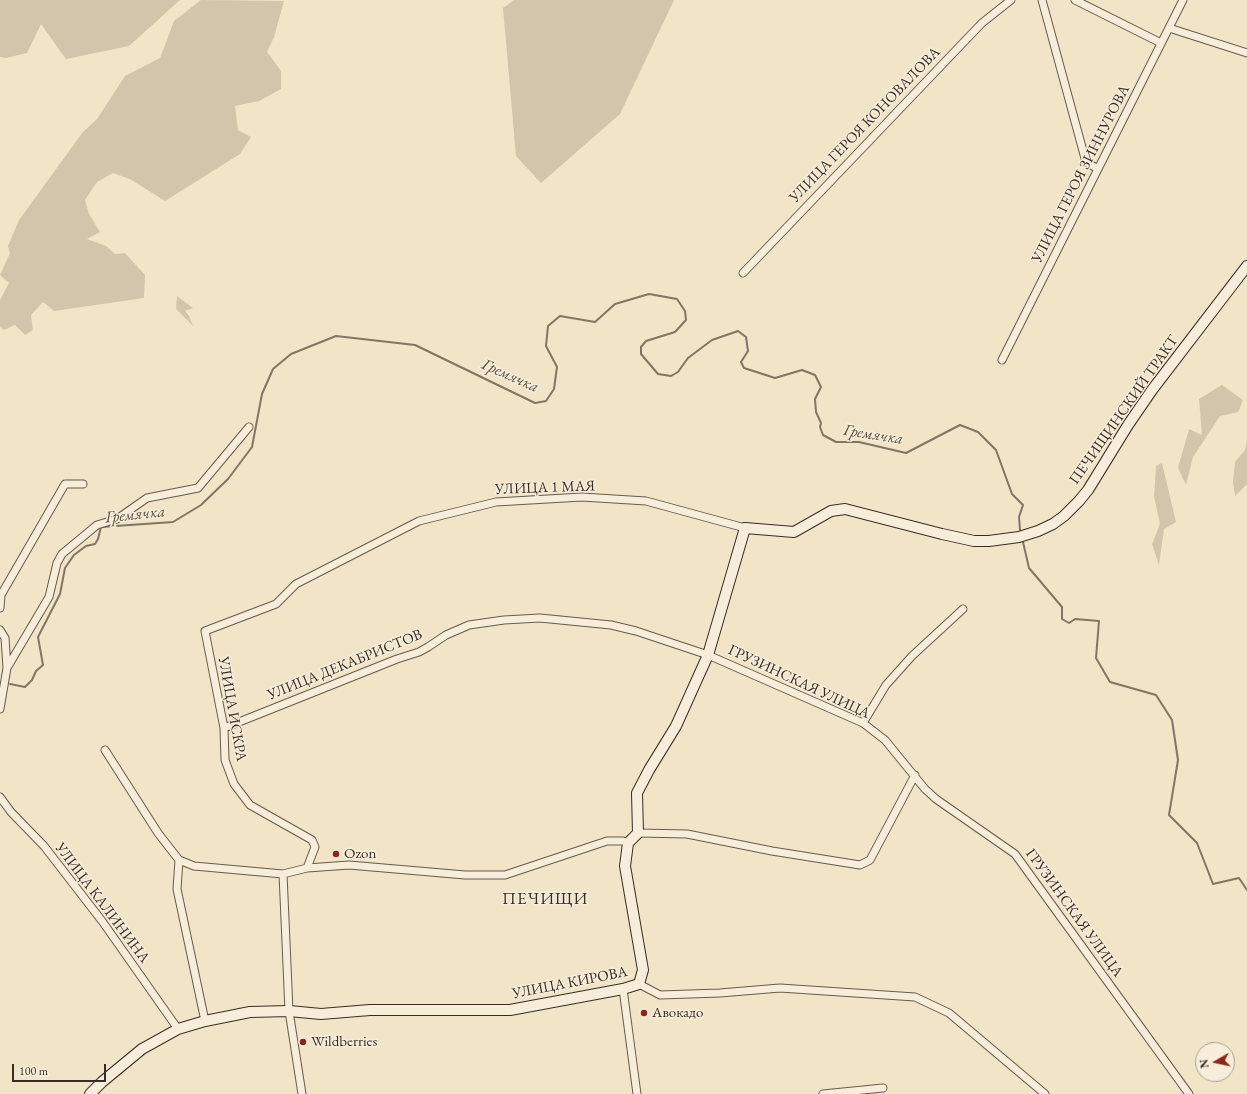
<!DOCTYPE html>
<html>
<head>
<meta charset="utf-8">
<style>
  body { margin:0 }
  #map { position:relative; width:1247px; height:1094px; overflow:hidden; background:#f2e4c6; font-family:"EB Garamond",serif }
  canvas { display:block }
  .north { position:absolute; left:1195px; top:1042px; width:40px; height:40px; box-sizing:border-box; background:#f7edda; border:1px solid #aaa092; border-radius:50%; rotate:261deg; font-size:11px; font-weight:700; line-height:16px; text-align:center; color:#372d25 }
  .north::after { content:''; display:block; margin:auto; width:14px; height:18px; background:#8f2418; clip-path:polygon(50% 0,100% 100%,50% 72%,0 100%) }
  .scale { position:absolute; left:12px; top:1064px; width:94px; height:18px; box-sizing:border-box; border:2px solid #372d25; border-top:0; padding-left:5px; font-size:12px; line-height:14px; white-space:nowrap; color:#372d25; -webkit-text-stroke:3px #f7edda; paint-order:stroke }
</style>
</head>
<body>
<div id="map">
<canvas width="1247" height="1094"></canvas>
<div class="north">N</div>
<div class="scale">100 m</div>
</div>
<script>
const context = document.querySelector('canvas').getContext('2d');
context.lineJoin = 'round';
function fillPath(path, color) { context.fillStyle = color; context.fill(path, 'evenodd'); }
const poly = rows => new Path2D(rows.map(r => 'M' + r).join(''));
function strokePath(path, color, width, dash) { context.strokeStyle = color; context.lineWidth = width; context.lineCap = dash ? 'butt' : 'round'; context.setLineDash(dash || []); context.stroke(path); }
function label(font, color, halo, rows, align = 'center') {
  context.font = font + ' "EB Garamond",serif'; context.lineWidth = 3; context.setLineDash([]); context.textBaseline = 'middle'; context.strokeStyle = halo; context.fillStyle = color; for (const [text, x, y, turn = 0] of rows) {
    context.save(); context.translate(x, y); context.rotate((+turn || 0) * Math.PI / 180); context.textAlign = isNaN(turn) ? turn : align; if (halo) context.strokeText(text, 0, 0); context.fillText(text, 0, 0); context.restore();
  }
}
const green = poly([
  [0,0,180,0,129,46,66,59,41,24,27,53,6,58,0,57],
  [201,0,284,1,274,37,267,52,281,71,281,89,259,101,235,106,238,130,251,137,240,154,165,201,130,179,113,173,97,182,85,200,89,214,100,232,87,239,106,246,115,254,125,253,145,275,144,298,54,311,43,302,31,315,33,330,25,335,15,325,4,330,0,327,0,300,9,283,0,275,10,253,8,246,19,220,83,132,97,119,125,76,160,58,174,21],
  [514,0,674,0,620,114,541,183,516,156,503,8],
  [177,296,193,308,185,311,189,316,193,326,176,309],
  [1222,385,1243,400,1238,412,1220,416,1193,457,1186,485,1178,468,1189,429,1202,435,1199,399],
  [1247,442,1247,484,1235,496,1233,482,1235,462,1245,450],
  [1162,463,1176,522,1164,529,1159,565,1152,544,1160,524,1154,496,1156,466]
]);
const stream = poly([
  [1023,542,1029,568,1062,607,1062,619,1069,623,1075,619,1099,621,1096,658,1110,682,1156,695,1172,720,1178,760,1169,815,1197,843,1213,884,1239,878,1247,890],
  [10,684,25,687,32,680,36,671,43,665,38,637,60,594,65,568,74,555,86,546,95,544,98,539,101,527,173,522,201,505,228,479,252,447,262,394,273,369,291,354,336,336,415,345,535,403,546,401,554,389,557,367,546,346,548,326,560,316,595,322,615,304,649,294,677,299,685,311,686,320,675,332,646,341,641,347,641,354,658,374,671,376,678,372,688,358,712,340,738,331,746,337,748,351,741,362,744,368,775,378,802,370,815,375,821,387,815,399,816,412,821,423,820,427,823,435,836,442,859,442,906,453,960,425,978,432,996,450,1012,494,1023,505,1019,517,1020,530]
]);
const street = poly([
  [1042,0,1086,162,1098,169],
  [1075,0,1161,43],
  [1169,28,1247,53],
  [743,273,982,23,1011,0],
  [1002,360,1183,0],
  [0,608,1,595,65,484,83,484],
  [0,630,5,638,7,668,0,709],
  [7,668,49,597,57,563,62,554,97,525,117,519,147,498,198,488,249,427],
  [863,723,886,685,912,656,963,609],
  [224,728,397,659,419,652,428,647,446,635,469,625,504,620,540,618,611,625,636,631,708,655,863,723,885,740,925,789,936,799,1015,854,1189,1094],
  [105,750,158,833,179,860,177,889,205,1021],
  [0,797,11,812,44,846,102,921,178,1029],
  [638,833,687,834,772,851,860,865,870,860,915,775],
  [179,860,194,866,283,874,307,868,349,865,465,875,505,875,607,841,623,841,628,843],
  [307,868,315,847,312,840,250,805,234,784,225,760,224,728,205,631,276,604,296,584,419,521,496,502,582,497,646,501,745,528],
  [283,874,289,1011,302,1094],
  [639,984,660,995,720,993,780,988,915,997,949,1013,1045,1094],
  [623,989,637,1094],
  [823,1094,883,1088]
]);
const secondary = poly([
  [90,1094,102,1082,142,1049,178,1029,205,1021,250,1012,289,1011,321,1014,370,1010,510,1010,623,989,639,984,643,970,625,866,628,843,638,833,637,793,649,770,676,726,708,655,745,528,794,532,831,511,845,509,942,534,974,541,989,541,1019,537,1038,531,1053,524,1064,516,1079,501,1088,490,1128,425,1152,390,1247,266]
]);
const markers = [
  [336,854,4,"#8f2418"],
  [644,1013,4,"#8f2418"],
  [303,1042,4,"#8f2418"]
];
const streetNames = [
  ["УЛИЦА ГЕРОЯ КОНОВАЛОВА",865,125,-46],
  ["УЛИЦА ГЕРОЯ ЗИННУРОВА",1081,174,-63],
  ["ПЕЧИЩИНСКИЙ ТРАКТ",1124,410,-55],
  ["УЛИЦА 1 МАЯ",545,488,-2],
  ["УЛИЦА ДЕКАБРИСТОВ",345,665,-22],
  ["ГРУЗИНСКАЯ УЛИЦА",799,682,25],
  ["УЛИЦА ИСКРА",232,709,80],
  ["УЛИЦА КАЛИНИНА",102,903,53],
  ["ГРУЗИНСКАЯ УЛИЦА",1074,913,54],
  ["УЛИЦА КИРОВА",570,983,-11]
];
const poiNames = [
  ["Ozon",344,854],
  ["Авокадо",652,1013],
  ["Wildberries",311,1042]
];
const waterNames = [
  ["Гремячка",510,376,24],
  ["Гремячка",873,435,9],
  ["Гремячка",135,515,-6]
];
const quarterNames = [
  ["ПЕЧИЩИ",545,899]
];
fillPath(green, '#d2c5ab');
strokePath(stream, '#817665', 2);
strokePath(street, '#665b4d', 9);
strokePath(secondary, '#372d25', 12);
strokePath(street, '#f7edda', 7);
strokePath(secondary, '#f7edda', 10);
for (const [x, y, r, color] of markers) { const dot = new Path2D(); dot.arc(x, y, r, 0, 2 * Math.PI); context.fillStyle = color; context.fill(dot); strokePath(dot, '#f7edda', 1.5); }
label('15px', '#372d25', '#f7edda', streetNames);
label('15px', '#372d25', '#f7edda', poiNames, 'left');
label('italic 16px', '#5c5145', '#f7edda', waterNames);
context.letterSpacing = '1px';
label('17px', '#372d25', '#f7edda', quarterNames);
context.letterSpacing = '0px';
</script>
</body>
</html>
